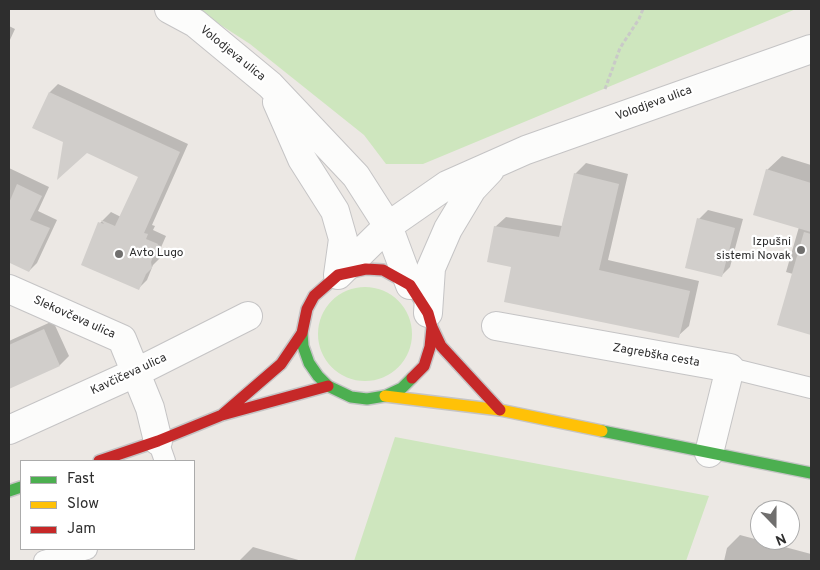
<!DOCTYPE html>
<html>
<head>
<meta charset="utf-8">
<style>
  body { margin:0 }
  #map { position:relative; width:820px; height:570px; overflow:hidden; background:#ece8e4; font-family:Overpass,sans-serif }
  canvas { display:block }
  .frame { position:absolute; inset:0; border:10px solid #2e2e2e; pointer-events:none }
  .legend { position:absolute; left:20px; top:460px; width:175px; height:90px; box-sizing:border-box; background:#fff; border:1px solid #ababab; margin:0; padding:6px 9px; list-style:none; font-size:15px; color:#2e2e2e }
  .legend li { display:flex; align-items:center; gap:10px; height:25px }
  .legend b { width:25px; border:1px solid #ababab }
  .north { position:absolute; left:750px; top:500px; width:50px; height:50px; box-sizing:border-box; background:#fff; border:1px solid #ababab; border-radius:50%; rotate:158deg; font-size:14px; font-weight:700; line-height:20px; text-align:center; color:#2e2e2e }
  .north::after { content:''; display:block; margin:auto; width:18px; height:22px; background:#706f6e; clip-path:polygon(50% 0,100% 100%,50% 72%,0 100%) }
</style>
</head>
<body>
<div id="map">
<canvas width="820" height="570"></canvas>
<div class="frame"></div>
<ul class="legend">
<li><b style="height:6px;background:#4caf50"></b>Fast</li>
<li><b style="height:6px;background:#ffc107"></b>Slow</li>
<li><b style="height:6px;background:#c62828"></b>Jam</li>
</ul>
<div class="north">N</div>
</div>
<script>
const context = document.querySelector('canvas').getContext('2d');
context.lineJoin = 'round';
function fillPath(path, color) { context.fillStyle = color; context.fill(path, 'evenodd'); }
const poly = rows => new Path2D(rows.map(r => 'M' + r).join(''));
function strokePath(path, color, width, dash) { context.strokeStyle = color; context.lineWidth = width; context.lineCap = dash ? 'butt' : 'round'; context.setLineDash(dash || []); context.stroke(path); }
function label(font, color, halo, rows, align = 'center') {
  context.font = font + ' Overpass,sans-serif'; context.lineWidth = 4.5; context.setLineDash([]); context.textBaseline = 'middle'; context.strokeStyle = halo; context.fillStyle = color; for (const [text, x, y, turn = 0] of rows) {
    context.save(); context.translate(x, y); context.rotate((+turn || 0) * Math.PI / 180); context.textAlign = isNaN(turn) ? turn : align; if (halo) context.strokeText(text, 0, 0); context.fillText(text, 0, 0); context.restore();
  }
}
const green = poly([
  [196,9,796,9,423,164,386,164,364,135,250,44],
  '318 334a47 47 0 1 1 94 0a47 47 0 1 1-94 0Z',
  [395,437,709,496,686,561,354,561]
]);
const shadow = poly([
  [9,26,15,29,9,42],
  [58,84,188,144,152,225,155,226,153,230,166,236,159,252,160,258,153,265,147,280,139,288,100,223,111,212,121,217,140,177,33,127,50,92],
  [782,156,811,165,811,334,779,324,793,274,786,272,799,227,767,170],
  [586,163,628,174,608,260,699,281,689,326,678,336,513,266,495,227,506,217,562,226,575,174],
  [9,168,49,187,38,211,57,220,37,263,29,271,9,262],
  [708,210,743,219,730,267,721,276,699,219],
  [53,321,69,356,60,365,9,388,9,341],
  [740,535,811,554,811,561,724,561,727,548],
  [253,547,302,561,239,561]
]);
const building = poly([
  [49,92,180,152,144,233,148,234,146,239,158,244,151,262,152,268,146,274,139,290,81,265,98,222,104,224,101,220,115,226,138,177,87,153,57,180,63,142,32,128],
  [766,169,811,183,811,232,753,215],
  [574,173,619,184,599,270,690,291,679,338,504,302,511,267,487,262,494,226,559,237],
  [17,184,42,196,30,220,50,228,29,272,10,263,9,265,9,203],
  [697,218,735,228,722,277,685,268],
  [804,232,811,234,811,335,777,325],
  [44,329,60,366,9,389,9,345]
]);
const path = poly([
  [605,89,620,48,639,19,643,9]
]);
const lane = poly([
  [730,368,811,388],
  [158,441,165,461],
  [44,561,87,549]
]);
const street = poly([
  [169,9,195,23,270,85,356,176,388,226,410,285],
  [277,102,302,159,335,211,343,239,338,275],
  [338,275,388,226,447,185,526,150,811,49],
  [9,289,122,339,150,408,158,441],
  [428,313,431,268,448,229,472,189,490,170],
  [496,326,730,368,709,453],
  [9,430,137,372,248,316]
]);
const fast = poly([
  [302,333,303,346,309,363,318,376,328,386,351,397,367,399,385,396,402,388,412,378],
  [602,431,811,473],
  [9,491,21,487]
]);
const slow = poly([
  [385,396,500,410,602,431]
]);
const jam = poly([
  [432,327,441,346,500,410],
  [222,415,281,364,302,333,307,309,314,296,338,275,366,269,383,270,410,285,428,313,432,327,430,347,424,366,412,378],
  [99,461,158,441,222,415,328,386]
]);
const markers = [
  [801,250,5,"#706f6e"],
  [119,254,5,"#706f6e"]
];
const streetNames = [
  ["Volodjeva ulica",232,54,39],
  ["Volodjeva ulica",654,104,-20],
  ["Slekovčeva ulica",74,318,24],
  ["Zagrebška cesta",656,356,10],
  ["Kavčičeva ulica",129,375,-25]
];
const poiNames = [
  ["Izpušni",791,243],
  ["sistemi Novak",791,257],
  ["Avto Lugo",129,254,"left"]
];
fillPath(green, '#cee6be');
fillPath(shadow, '#0003');
fillPath(building, '#d1cecb');
strokePath(lane, '#c5c4c5', 22);
strokePath(street, '#c5c4c5', 30);
strokePath(fast, '#c5c4c5', 14);
strokePath(slow, '#c5c4c5', 14);
strokePath(jam, '#c5c4c5', 14);
strokePath(path, '#c9c9c8', 3, [4, 2.5]);
strokePath(lane, '#fcfcfb', 20);
strokePath(street, '#fcfcfb', 28);
strokePath(fast, '#4caf50', 11);
strokePath(slow, '#ffc107', 11);
strokePath(jam, '#c62828', 11);
for (const [x, y, r, color] of markers) { const dot = new Path2D(); dot.arc(x, y, r, 0, 2 * Math.PI); context.fillStyle = color; context.fill(dot); strokePath(dot, '#fff', 2); }
label('12px', '#2e2e2e', '#fff', streetNames);
label('12px', '#2e2e2e', '#fff', poiNames, 'right');
</script>
</body>
</html>
